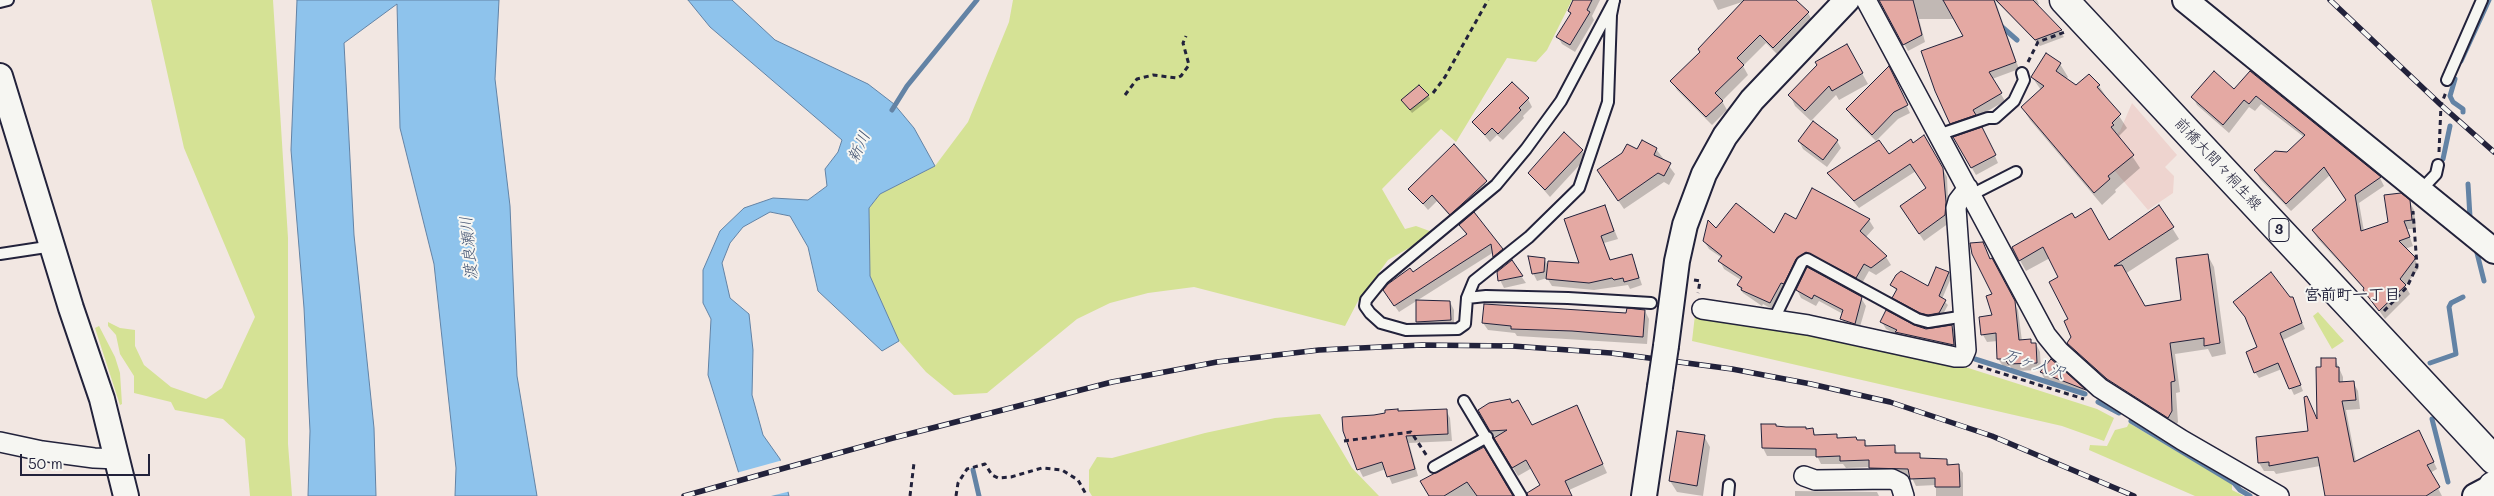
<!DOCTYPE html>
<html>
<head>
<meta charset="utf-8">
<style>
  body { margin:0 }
  #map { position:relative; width:2494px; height:496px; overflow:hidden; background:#f2e7e2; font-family:Mali,sans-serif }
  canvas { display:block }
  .scale { position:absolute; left:20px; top:454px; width:130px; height:22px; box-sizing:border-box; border:2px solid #22223b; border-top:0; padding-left:6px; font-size:15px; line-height:18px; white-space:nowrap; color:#22223b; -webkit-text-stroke:4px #f6f6f2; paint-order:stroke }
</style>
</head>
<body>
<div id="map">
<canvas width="2494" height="496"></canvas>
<div class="scale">50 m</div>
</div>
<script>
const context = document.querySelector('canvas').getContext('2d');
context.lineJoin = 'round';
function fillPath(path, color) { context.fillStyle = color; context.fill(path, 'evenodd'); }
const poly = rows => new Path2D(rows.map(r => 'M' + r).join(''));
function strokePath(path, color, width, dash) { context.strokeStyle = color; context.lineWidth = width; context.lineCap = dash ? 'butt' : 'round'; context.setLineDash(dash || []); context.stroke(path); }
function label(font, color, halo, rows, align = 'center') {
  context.font = font + ' Mali,"Klee One",sans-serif'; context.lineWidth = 4; context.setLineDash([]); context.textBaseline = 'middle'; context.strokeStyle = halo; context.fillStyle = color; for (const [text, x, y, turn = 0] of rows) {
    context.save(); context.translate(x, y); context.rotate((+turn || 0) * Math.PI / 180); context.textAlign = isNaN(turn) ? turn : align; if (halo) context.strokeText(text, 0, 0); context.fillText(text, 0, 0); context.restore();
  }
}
const built = poly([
  [2132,103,2177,155,2165,167,2174,176,2173,193,2148,210,2097,150,2120,131]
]);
const green = poly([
  [151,0,273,0,288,238,288,444,292,496,250,496,245,439,223,419,175,410,171,402,134,393,134,376,120,354,116,335,108,326,108,322,120,328,135,330,135,346,144,365,171,387,206,399,222,388,255,317,184,148],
  [1013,0,1572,0,1547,50,1536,62,1507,58,1456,142,1441,129,1382,189,1405,229,1416,226,1435,233,1388,260,1358,301,1345,326,1194,287,1148,293,1110,303,1077,319,987,393,954,395,926,372,899,341,870,276,869,208,880,194,935,166,968,122,1009,22],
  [2318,312,2344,341,2332,349,2313,316],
  [1695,315,1815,333,1962,366,2097,409,2114,418,2104,441,2062,426,1692,341],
  [99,326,115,357,120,373,122,404,120,405,95,328],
  [1320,414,1352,468,1379,496,1092,496,1089,491,1089,470,1097,457,1112,458,1205,433,1275,418],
  [2129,423,2232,484,2232,490,2244,496,2195,496,2089,450,2090,445,2107,446,2115,430,2127,427]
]);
const water = poly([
  [297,0,499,0,495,79,510,206,517,376,537,496,455,496,456,468,434,264,400,128,397,4,344,43,354,235,374,428,376,496,308,496,310,431,304,308,291,150,297,0],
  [688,0,732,0,775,40,868,84,894,104,914,128,935,166,880,194,869,208,870,276,899,341,882,351,818,291,808,247,790,216,770,212,743,227,730,243,722,263,730,298,749,314,753,350,752,395,763,435,780,459,789,496,746,496,708,375,711,319,703,303,703,270,720,231,744,208,773,198,808,200,827,186,825,169,838,152,842,140,710,27,688,0]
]);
const pier = poly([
  [783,460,791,491,771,496,743,496,736,473]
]);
const shadow = poly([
  [1574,0,1600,0,1592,16,1594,20,1575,52,1562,44,1558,37,1571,15,1569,11],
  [1713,0,1794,0,1808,13,1813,22,1779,56,1766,43,1743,66,1748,75,1722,101,1727,110,1712,125,1677,90,1672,81,1701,52,1745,1,1718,10],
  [1880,0,2037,0,2039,4,2037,6,2064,37,2040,46,1995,0,2019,69,1992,79,2005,101,1955,130,1951,123,1965,37,1955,19,1919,19,1925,42,1908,51],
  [1847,46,1868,84,1839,100,1836,95,1811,121,1795,106,1790,95],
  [2060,64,2068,77,2066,79,2077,86,2089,75,2099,86,2127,128,2119,136,2140,168,2115,190,2116,192,2102,205,2030,120,2022,107,2041,90,2032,77],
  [2250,72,2380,178,2384,186,2359,203,2364,231,2389,223,2409,201,2414,210,2416,229,2407,229,2413,246,2405,249,2414,257,2419,268,2405,286,2410,294,2385,319,2365,290,2318,239,2313,231,2347,201,2330,175,2291,211,2260,179,2256,171,2287,153,2304,137,2261,104,2255,111,2249,107,2229,133,2197,105,2193,97,2234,91],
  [1892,75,1910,113,1898,119,1876,141,1851,116,1847,109],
  [1428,95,1430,99,1412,113,1405,104],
  [1528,99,1532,107,1523,116,1524,118,1503,140,1497,135,1490,142,1473,122],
  [1564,134,1582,151,1586,158,1550,197,1529,173],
  [1986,136,1998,163,1976,175,1954,138],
  [1924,137,1947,177,1949,223,1924,241,1901,207,1928,189,1916,171,1859,208,1829,173,1888,156],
  [1799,141,1837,141,1841,148,1827,167,1803,149],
  [1454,146,1490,189,1454,221,1437,201,1428,210,1410,189],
  [1656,149,1675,174,1669,185,1664,182,1624,209,1604,180,1638,150],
  [1812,190,1869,220,1874,228,1865,238,1886,257,1891,265,1876,275,1869,271,1861,285,1811,260,1800,266,1774,310,1763,304,1762,306,1743,293,1738,285,1741,280,1724,269,1720,261,1722,258,1709,249,1704,241,1717,229,1774,235,1796,220],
  [1605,207,1618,239,1604,243,1611,261,1632,255,1642,285,1630,289,1628,285,1594,290,1552,286,1547,278,1537,281,1533,273,1544,259,1549,267,1581,265],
  [2159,207,2179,239,2125,274,2144,307,2183,301,2208,256,2214,267,2226,354,2212,357,2208,349,2175,354,2180,392,2176,393,2178,422,2175,428,2115,390,2074,353,2068,342,2072,337,2060,277,2050,258,2026,271,2013,248,2075,219,2108,241],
  [1460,225,1502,249,1507,257,1499,263,1494,252,1399,312,1389,298,1413,274,1467,236],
  [1983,244,2018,310,2022,341,2030,341,2032,345,2036,344,2040,352,2041,370,2013,371,2010,366,2003,366,1998,359,1998,341,1987,342,1983,335,1994,316,1994,295],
  [1511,262,1526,283,1504,288,1500,280],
  [1948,273,1951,278,1942,299,1948,305,1941,318,1932,319,1896,302,1894,298,1897,291,1891,285,1929,288],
  [1797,290,1861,298,1866,306,1859,330,1846,326,1842,319,1843,314,1819,301,1816,306,1801,298],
  [2292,298,2305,329,2283,340,2303,391,2294,395,2282,369,2259,378,2255,372,2258,348,2247,320,2235,303],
  [1450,302,1454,310,1454,327,1422,329,1417,322],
  [1645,311,1649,319,1647,344,1517,336,1515,333,1488,330,1483,323,1628,315],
  [1882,322,1926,330,1952,326,1956,334,1958,352,1898,335,1886,329],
  [2335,359,2343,377,2343,383,2353,382,2358,391,2360,409,2346,410,2356,462,2396,496,2327,496,2320,466,2276,474,2274,471,2264,471,2259,463,2309,432,2318,422,2323,369],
  [2051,361,2085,391,2088,396,2045,380,2041,372],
  [1577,407,1607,473,1569,490,1572,496,1528,496,1542,485,1532,468,1518,476,1479,411,1532,427],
  [1446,410,1450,418,1452,441,1409,443,1418,476,1392,484,1386,469,1363,477,1359,469,1374,417,1398,413],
  [1762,425,1813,430,1816,436,1836,435,1839,440,1864,441,1868,447,1894,446,1898,454,1919,454,1922,459,1947,460,1950,466,1958,466,1963,473,1963,496,1936,496,1936,485,1916,486,1911,476,1874,475,1870,467,1846,468,1843,464,1821,464,1817,456,1767,456,1763,448],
  [1704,436,1710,447,1703,496,1677,492,1670,481],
  [2423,439,2437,469,2430,473,2442,496,2417,496],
  [1483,449,1512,496,1430,496],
  [1795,491,1877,492,1879,496,1795,496]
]);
const stream = poly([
  [2001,26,2017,40],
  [2461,61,2489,0],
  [2455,79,2450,96,2453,102,2463,109,2463,112],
  [892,110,907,86,977,0],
  [2443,159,2450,126],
  [2468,184,2470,217],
  [2477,253,2484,281],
  [1975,359,2085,394],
  [2430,363,2456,354,2449,307,2451,303,2463,297],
  [2098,402,2119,413],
  [2432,419,2448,482],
  [2131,421,2234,483,2240,490,2250,496],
  [973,470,979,496]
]);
const building = poly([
  [1573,0,1592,0,1587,10,1590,12,1570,45,1556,37,1571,13,1568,11,1573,0],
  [1744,0,1796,0,1809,12,1773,48,1760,35,1737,58,1744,65,1715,93,1723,101,1706,117,1670,81,1700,52,1698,49,1744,0],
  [1879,0,1913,0,1922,35,1903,45,1879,0],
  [1943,0,1994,0,2016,62,1989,72,2002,93,1973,110,1976,115,1950,124,1935,91,1921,51,1963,36,1943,0],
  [1996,0,2033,0,2062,30,2035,40,1996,0],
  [1847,44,1863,73,1832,91,1829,86,1805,111,1788,95,1817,65,1815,62,1847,44],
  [2046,53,2061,63,2056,71,2076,85,2089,74,2100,85,2097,87,2121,114,2112,123,2114,125,2111,127,2134,155,2108,176,2110,179,2094,193,2021,107,2044,86,2031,77,2046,53],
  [1889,66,1908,105,1894,112,1872,135,1846,109,1889,66],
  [2214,71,2234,89,2250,71,2381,177,2355,195,2361,231,2388,222,2384,195,2401,193,2410,200,2412,220,2404,221,2410,237,2399,241,2415,257,2415,259,2400,279,2406,285,2379,311,2363,290,2364,288,2312,230,2346,200,2324,167,2286,204,2254,170,2275,151,2287,152,2305,135,2256,96,2249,104,2244,100,2223,125,2191,97,2214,71],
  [1512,82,1529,98,1519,108,1521,110,1498,134,1492,128,1485,135,1472,122,1512,82],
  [1419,85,1429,95,1410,110,1401,100,1419,85],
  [1813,121,1838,140,1823,160,1798,141,1813,121],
  [1982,127,1996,155,1971,168,1953,137,1982,127],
  [1564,132,1583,150,1545,190,1528,173,1564,132],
  [1924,135,1943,168,1946,202,1945,215,1919,234,1900,206,1926,188,1910,164,1854,201,1827,173,1879,140,1889,154,1911,139,1913,143,1924,135],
  [1642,140,1657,148,1654,155,1671,163,1664,176,1658,173,1618,201,1597,170,1622,153,1627,144,1637,149,1642,140],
  [1454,144,1487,181,1450,215,1432,195,1423,204,1408,189,1454,144],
  [1812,188,1870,219,1860,231,1887,256,1871,268,1864,264,1856,278,1806,252,1796,259,1784,284,1781,283,1770,303,1741,290,1742,288,1737,285,1742,277,1718,261,1722,256,1703,241,1708,220,1716,228,1736,203,1774,233,1785,213,1796,219,1812,188],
  [1605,205,1614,231,1601,236,1610,260,1632,254,1639,278,1624,282,1623,278,1614,280,1612,278,1589,283,1546,279,1548,261,1579,263,1564,219,1605,205],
  [2159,205,2174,227,2114,266,2122,265,2145,306,2181,300,2176,258,2208,254,2220,343,2204,346,2204,338,2170,343,2175,381,2171,382,2172,411,2168,418,2107,379,2067,343,2071,337,2064,321,2068,319,2049,282,2058,277,2043,247,2019,261,2012,247,2072,213,2075,218,2091,208,2109,240,2159,205],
  [1474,212,1503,249,1493,257,1491,244,1394,306,1383,290,1388,284,1410,268,1413,272,1467,234,1459,225,1474,212],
  [1983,242,1990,259,1992,258,2015,301,2019,340,2031,339,2031,343,2036,343,2037,363,2008,364,2005,359,1997,359,1996,333,1981,335,1979,317,1992,315,1986,296,1992,294,1972,254,1970,243,1983,242],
  [1528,256,1545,258,1544,272,1532,274,1528,256],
  [1512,260,1523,276,1498,281,1497,272,1512,260],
  [1807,267,1862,297,1855,324,1840,319,1843,310,1814,295,1812,299,1796,290,1807,267],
  [1936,267,1949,272,1939,296,1946,300,1939,313,1928,315,1920,313,1892,298,1897,289,1890,285,1896,275,1901,271,1928,286,1936,267],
  [2271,272,2290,297,2293,297,2302,323,2280,333,2301,385,2289,389,2278,363,2254,373,2246,352,2257,347,2245,317,2233,302,2271,272],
  [1416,300,1450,301,1451,320,1416,322,1416,300],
  [1484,304,1626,313,1627,308,1645,310,1643,337,1572,331,1511,329,1511,326,1482,323,1484,304],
  [1886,310,1914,325,1926,329,1952,325,1954,345,1895,332,1897,330,1880,322,1886,310],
  [2321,358,2336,358,2336,367,2339,367,2339,382,2354,381,2356,400,2342,401,2354,462,2419,430,2434,462,2427,465,2440,487,2426,496,2325,496,2318,457,2269,466,2269,462,2258,463,2256,437,2308,431,2304,397,2307,396,2317,419,2316,367,2321,367,2321,358],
  [2051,359,2086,390,2040,372,2051,359],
  [1510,399,1512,403,1518,400,1532,425,1577,405,1603,464,1565,481,1572,496,1528,496,1527,493,1540,485,1526,460,1512,468,1494,438,1507,430,1490,431,1478,410,1489,403,1510,399],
  [1398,409,1398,411,1447,409,1448,434,1406,436,1415,469,1387,477,1382,462,1357,470,1343,431,1342,417,1374,415,1385,413,1385,410,1398,409],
  [1761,424,1776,424,1776,426,1786,427,1806,427,1806,429,1813,428,1814,435,1837,434,1837,438,1856,437,1857,440,1865,440,1865,446,1895,445,1895,453,1920,453,1920,458,1947,459,1947,465,1959,464,1960,487,1935,487,1935,478,1910,479,1908,469,1869,468,1869,460,1840,461,1840,456,1816,457,1816,449,1762,448,1761,424],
  [1677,431,1705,435,1697,486,1669,481,1677,431],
  [1484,447,1513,496,1477,496,1467,482,1444,496,1429,496,1420,481,1484,447]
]);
const path = poly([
  [2028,62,2038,42,2065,32],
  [1433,93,1445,77,1488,0],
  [1125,95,1137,79,1153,75,1177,78,1181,76,1189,65,1183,43,1186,36],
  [2439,152,2441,105,2446,92],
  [1694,280,1700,281,1698,293],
  [2384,311,2407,287,2417,266,2413,211],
  [1978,366,2084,399],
  [1344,441,1411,432,1427,456],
  [910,496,914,463],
  [956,496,958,483,967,469,985,464,992,475,998,478,1011,477,1042,468,1062,470,1078,480,1087,496]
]);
const service = poly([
  [1614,1,1561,101,1526,149,1496,185,1383,279,1366,300,1365,306,1370,313,1381,323,1406,330,1458,329,1465,324,1467,298,1474,281,1529,237,1579,188,1608,102,1611,15,1614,0],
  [0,2,8,0],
  [2447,80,2482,0],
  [1938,135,1988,118,1995,118,2014,101,2024,80,2022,73],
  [2420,191,2436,174,2438,165],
  [1971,195,2016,172],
  [0,254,53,246],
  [1467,298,1486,296,1568,298,1651,303],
  [1773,321,1802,262,1807,259,1917,319,1928,322,1965,316],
  [1464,401,1521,496],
  [1434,467,1487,437],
  [1728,496,1729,485]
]);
const minor = poly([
  [1866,0,2046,335,2059,351,2100,388,2182,440,2279,496],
  [1702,309,1808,325,1955,357,1963,357,1966,350,1956,208,1958,201,1968,188],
  [0,442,42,451,94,458,118,459],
  [1804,476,1815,480,1892,479,1900,483,1904,496]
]);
const tertiary = poly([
  [2185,0,2494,251],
  [0,76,71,308,102,399,126,496],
  [1666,346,1677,261,1685,225,1704,174,1725,136,1752,100,1847,0],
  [1644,496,1660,387],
  [2475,496,2494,486]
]);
const primary = poly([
  [2064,0,2494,460],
  [2493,486,2494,488]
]);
const rail = poly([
  [2330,0,2441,105,2494,152],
  [684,496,893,438,1112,382,1217,362,1319,350,1422,345,1512,346,1611,353,1732,369,1811,384,1890,402,1992,436,2134,496]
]);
const tertiaryBridge = poly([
  [1660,387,1666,346]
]);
const shields = [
  [2279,230,20]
];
const shieldNames = [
  ["3",2279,230]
];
const streetNames = [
  ["前橋大間々桐生線",2218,164,47]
];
const waterNames = [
  ["新川",859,147,-65],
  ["渡良瀬川",469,248,-95],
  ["万ヶ入沢",2034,364,18]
];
const neighbourhoodNames = [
  ["宮前町一丁目",2352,295]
];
fillPath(built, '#eed4cf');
fillPath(green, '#d5e295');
fillPath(water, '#8ec3ec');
strokePath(water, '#6383a5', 1);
fillPath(pier, '#f2e7e2');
fillPath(shadow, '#0003');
strokePath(stream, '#6383a5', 5);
fillPath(building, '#e4a9a3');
strokePath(building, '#22223b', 1);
strokePath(service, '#22223b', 14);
strokePath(minor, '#22223b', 22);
strokePath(tertiary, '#22223b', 28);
strokePath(primary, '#22223b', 31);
strokePath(path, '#22223b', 3, [5, 4]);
strokePath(service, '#f6f6f2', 10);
strokePath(minor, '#f6f6f2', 19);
strokePath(tertiary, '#f6f6f2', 24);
strokePath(primary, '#f6f6f2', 28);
strokePath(rail, '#22223b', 5.5);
strokePath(rail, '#f6f6f2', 4, [11]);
strokePath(tertiaryBridge, '#22223b', 28, []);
strokePath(tertiaryBridge, '#f6f6f2', 24);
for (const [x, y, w] of shields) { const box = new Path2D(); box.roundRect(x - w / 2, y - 11.5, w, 23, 4); context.fillStyle = '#f6f6f2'; context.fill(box); strokePath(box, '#22223b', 1); }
label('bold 14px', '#22223b', null, shieldNames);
label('15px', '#22223b', '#f6f6f2', streetNames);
label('italic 16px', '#425270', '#f6f6f2', waterNames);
label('bold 16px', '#22223b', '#f6f6f2', neighbourhoodNames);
</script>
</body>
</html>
